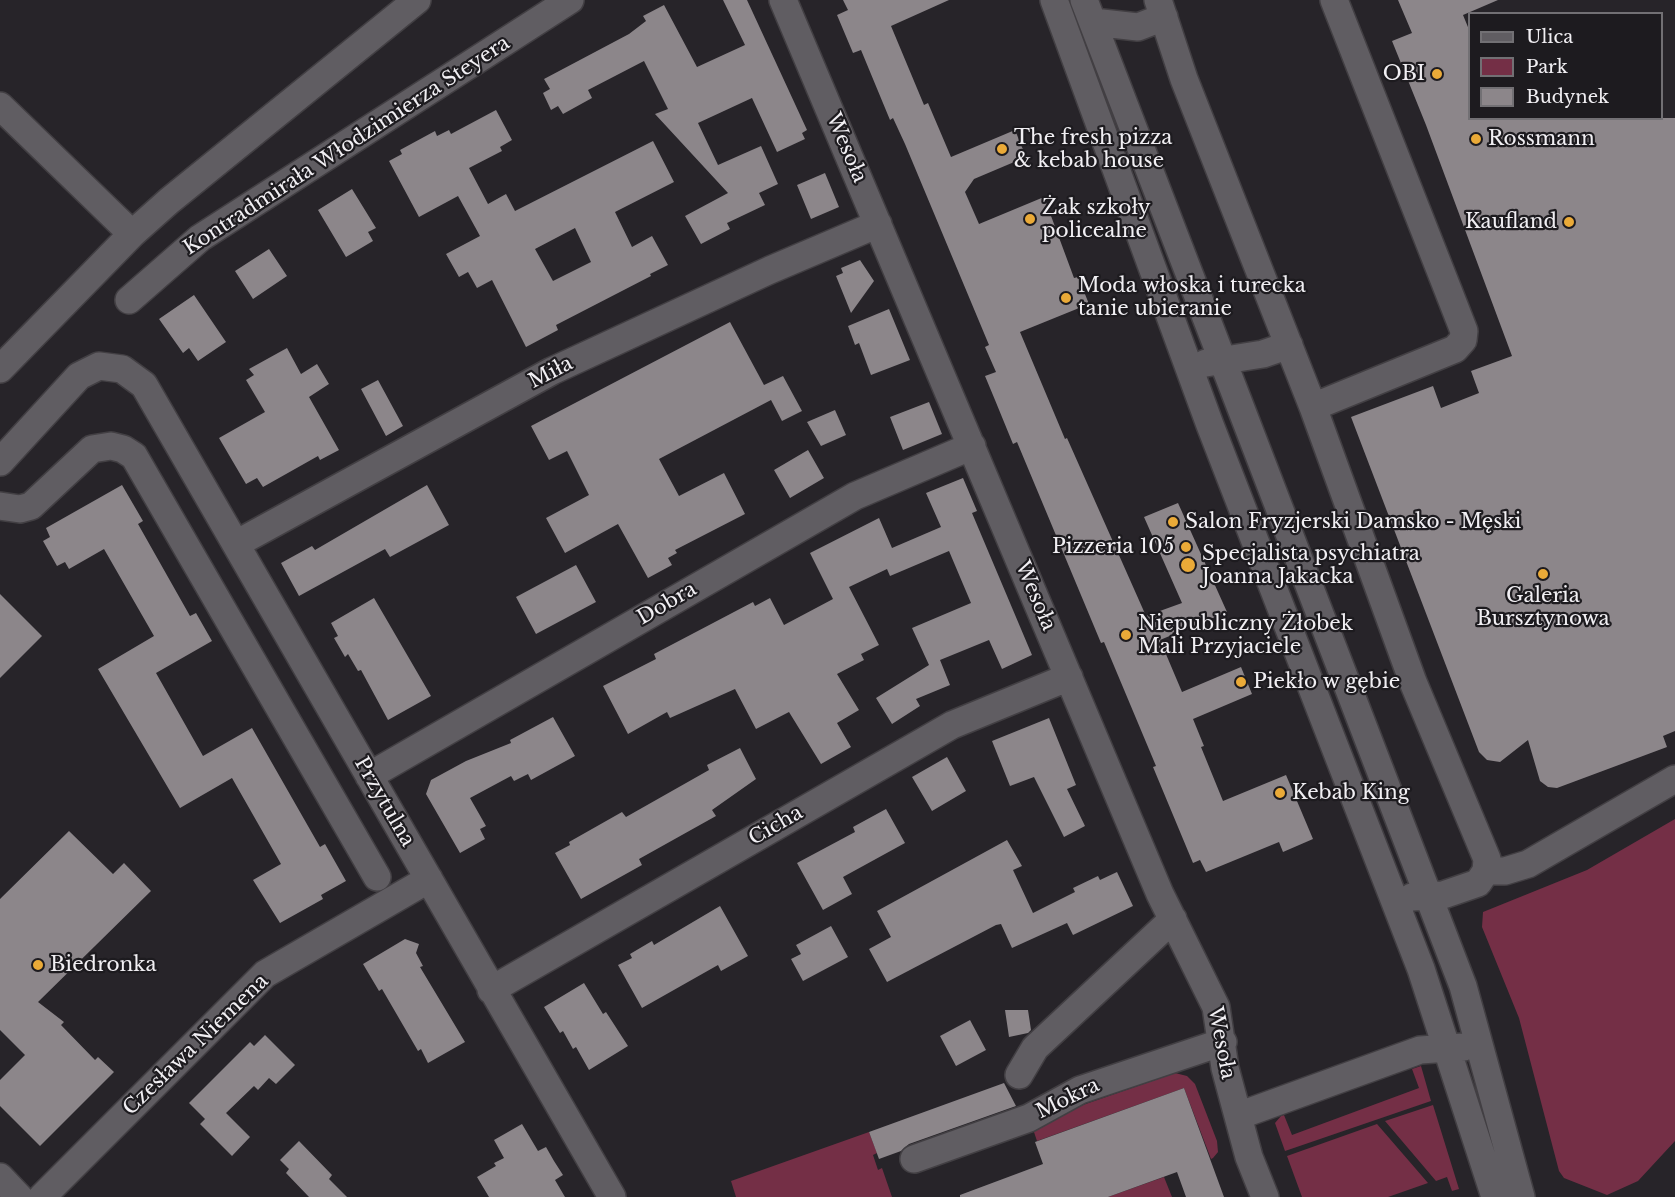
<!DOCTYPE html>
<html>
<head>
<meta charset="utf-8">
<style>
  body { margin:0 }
  #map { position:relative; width:1675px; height:1197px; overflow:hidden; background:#272429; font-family:"Libre Baskerville",serif }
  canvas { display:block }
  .legend { position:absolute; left:1468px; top:12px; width:195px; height:108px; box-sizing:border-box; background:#1d1b1f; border:2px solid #727074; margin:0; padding:8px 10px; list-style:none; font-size:18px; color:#f1eff3 }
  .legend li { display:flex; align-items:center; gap:12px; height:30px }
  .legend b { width:30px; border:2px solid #727074 }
</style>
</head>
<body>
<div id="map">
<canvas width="1675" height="1197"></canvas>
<ul class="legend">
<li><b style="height:8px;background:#605d62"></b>Ulica</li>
<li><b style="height:16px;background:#742f46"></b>Park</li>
<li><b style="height:16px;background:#8c868a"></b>Budynek</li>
</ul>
</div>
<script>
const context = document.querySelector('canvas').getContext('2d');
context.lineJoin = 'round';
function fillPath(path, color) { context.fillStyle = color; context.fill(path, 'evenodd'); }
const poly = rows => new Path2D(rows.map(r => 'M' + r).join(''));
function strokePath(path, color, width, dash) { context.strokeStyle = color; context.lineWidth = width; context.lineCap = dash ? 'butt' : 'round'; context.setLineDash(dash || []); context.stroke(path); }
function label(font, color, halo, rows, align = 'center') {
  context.font = font + ' "Libre Baskerville",serif'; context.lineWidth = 4.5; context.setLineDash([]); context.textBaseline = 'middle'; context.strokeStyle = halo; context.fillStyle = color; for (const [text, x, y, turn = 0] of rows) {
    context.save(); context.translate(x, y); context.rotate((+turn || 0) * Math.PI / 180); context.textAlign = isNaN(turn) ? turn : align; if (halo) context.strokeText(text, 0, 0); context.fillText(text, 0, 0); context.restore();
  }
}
const green = poly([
  [1675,819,1675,1141,1638,1181,1607,1195,1564,1178,1559,1171,1519,1018,1482,927,1483,912,1587,870],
  [1421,1066,1431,1101,1285,1151,1275,1123,1281,1116,1284,1115,1292,1135,1419,1088,1412,1069],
  [1175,1073,1187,1076,1195,1084,1217,1141,1218,1152,1213,1158,1211,1159,1184,1088,1037,1141,1031,1123],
  [1433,1105,1459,1189,1452,1191,1447,1177,1436,1181,1385,1121],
  [1377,1124,1428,1183,1388,1197,1302,1197,1287,1156],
  [869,1132,877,1153,873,1155,878,1170,882,1168,892,1197,736,1197,731,1181],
  [1164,1177,1172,1197,1108,1197]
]);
const building = poly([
  [723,0,747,0,807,130,802,133,805,139,777,152,752,98,698,123,718,165,761,146,778,184,759,193,765,205,727,223,730,229,701,244,685,216,728,193,655,114,668,109,644,61,588,90,592,98,563,114,558,106,551,110,543,93,550,89,544,79,629,34,646,21,643,16,664,5,697,67,745,45],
  [843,0,949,0,891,26,924,105,928,103,951,157,1015,130,1026,157,974,179,965,192,979,224,1044,197,1074,278,1078,277,1089,304,1020,332,1065,439,1067,438,1146,616,1182,603,1144,517,1178,503,1227,612,1160,640,1182,692,1241,667,1252,694,1193,719,1204,746,1201,747,1223,801,1286,775,1313,839,1283,852,1279,842,1206,872,1200,860,1193,863,1153,767,1156,766,1104,642,1101,643,1017,442,1013,444,995,400,985,376,996,372,985,347,989,345,905,144,893,118,890,120,861,50,853,53,837,15,848,10],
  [1398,0,1498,0,1463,15,1470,32,1470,118,1675,118,1675,731,1663,736,1667,747,1557,788,1548,787,1540,781,1528,740,1500,762,1487,760,1479,752,1351,417,1433,386,1441,408,1479,393,1471,371,1512,356,1426,125,1392,41,1412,33],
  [496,110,512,140,500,147,502,151,469,168,488,204,506,194,515,211,653,141,674,182,615,212,632,247,652,236,668,265,650,274,651,276,556,325,558,330,526,347,492,280,477,288,468,272,459,277,446,254,480,236,458,196,419,217,389,161,402,154,400,150,435,131,437,136,449,130,451,134],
  [575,228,591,262,553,281,535,249],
  [825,173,839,207,811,219,797,185],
  [352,189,376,228,368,232,373,241,346,257,318,210],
  [269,249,287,276,253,299,235,271],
  [860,260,874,281,851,313,836,276,843,273,841,268],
  [194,295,226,342,198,361,189,348,183,353,159,319],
  [889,309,910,360,871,375,859,343,855,345,848,326],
  [730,322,764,385,783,376,802,411,782,421,771,400,659,459,679,496,724,473,745,514,675,550,677,553,668,558,672,565,648,578,618,524,565,553,546,518,589,495,567,451,549,460,531,426],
  [287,348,301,374,317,364,329,384,309,397,339,450,320,460,318,456,263,487,257,478,246,484,219,438,265,412,246,380,254,375,249,369],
  [378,380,403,426,386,436,361,389],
  [929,402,942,434,903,450,890,417],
  [835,410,846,435,821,446,807,422],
  [808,450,824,478,790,498,774,470],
  [963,478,977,511,972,513,1032,655,1002,669,989,640,940,660,950,685,916,699,920,706,892,724,876,698,929,665,912,628,971,603,949,551,890,576,887,569,849,587,879,645,861,654,864,660,837,674,859,710,837,723,851,747,821,764,789,712,756,729,735,689,670,718,667,712,628,734,603,686,656,659,654,654,753,602,755,606,770,598,784,625,833,599,810,553,879,518,892,548,941,527,926,493],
  [122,485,143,521,138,524,190,616,196,613,212,641,156,673,203,756,252,728,320,847,325,844,346,881,321,895,323,899,280,923,253,880,281,864,232,778,180,808,98,669,154,636,104,549,69,569,65,562,57,566,43,541,50,537,46,528],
  [427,485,449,525,390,557,385,549,299,596,281,563,312,546,315,550],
  [576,565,596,602,536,634,516,597],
  [0,594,42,636,0,678],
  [374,598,431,696,388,720,361,670,358,671,348,654,345,657,334,638,338,636,331,623],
  [553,717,575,756,531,780,528,774,514,781,511,776,470,798,486,826,480,829,485,839,460,853,426,794,431,780,466,761,511,743,510,740],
  [1049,718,1076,785,1067,789,1085,826,1064,837,1034,777,1010,786,992,741],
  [740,748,756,779,712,810,716,816,639,859,642,865,581,899,555,853,570,845,569,842,622,812,626,817,709,770,707,765],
  [947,757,966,791,932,811,912,777],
  [886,809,905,843,843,877,852,894,823,910,797,863,855,832,853,827],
  [69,831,113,874,124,863,151,891,38,1002,64,1022,61,1025,95,1060,98,1057,114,1072,40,1146,0,1106,0,1080,25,1055,0,1030,0,899],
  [1007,840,1022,866,1013,870,1033,913,1075,892,1073,888,1098,876,1100,880,1117,872,1133,906,1073,935,1067,923,1012,948,1001,924,996,925,887,982,869,949,891,937,877,911],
  [720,906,748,956,721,971,718,965,642,1008,618,965,632,958,630,954,652,941,654,945],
  [831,926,848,957,803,981,791,959,801,954,796,945],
  [405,939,419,944,416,953,423,966,420,967,465,1042,428,1063,421,1049,418,1051,382,989,379,991,363,964],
  [584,983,603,1014,606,1012,628,1046,589,1070,576,1047,573,1049,563,1031,560,1033,544,1007],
  [1005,1010,1028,1010,1031,1030,1028,1033,1009,1037],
  [970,1020,986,1050,956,1066,940,1036],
  [265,1035,295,1065,276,1084,269,1078,258,1090,254,1086,226,1113,250,1137,232,1156,200,1124,205,1119,189,1103,250,1042,254,1046],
  [1004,1083,1016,1106,909,1144,901,1151,879,1159,869,1132],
  [1184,1088,1224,1197,1186,1197,1177,1172,1108,1197,960,1197,960,1195,1043,1164,1035,1142],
  [522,1124,538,1151,546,1147,554,1161,563,1175,555,1180,565,1197,489,1197,477,1177,496,1166,494,1163,504,1158,494,1140],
  [299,1141,332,1175,329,1179,347,1197,309,1197,286,1173,289,1169,280,1160]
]);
const minor = poly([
  [783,0,1160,894,1216,1007,1225,1068,1249,1157,1265,1197],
  [1054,0,1210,425,1421,969,1495,1197],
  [1084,0,1463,986,1521,1197],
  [1158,0,1184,79,1313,407,1413,682,1487,859,1486,871,1478,883,1443,895,1412,897],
  [1093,22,1138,27,1164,17],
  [0,106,132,234],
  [129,300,200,238,570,0],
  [1206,363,1263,354,1289,345],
  [0,369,132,234,169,201,417,0],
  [1313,407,1455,349,1463,340,1464,331,1448,290,1334,0],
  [0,462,79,376,99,366,122,369,144,385,612,1197],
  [0,506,20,509,31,506,92,449,111,446,123,449,134,456,377,877],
  [236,544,552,371,770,270,878,224],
  [369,776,855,496,972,446],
  [1486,871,1505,871,1528,864,1675,779],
  [491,990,952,725,1069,677],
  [1019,1075,1035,1048,1173,919],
  [1238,1116,1420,1050,1464,1047],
  [914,1159,1029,1118,1080,1090,1223,1042],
  [0,1177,19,1197],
  [42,1197,265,974,429,879]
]);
const markers = [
  [1437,74,6,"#eaaa38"],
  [1476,139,6,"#eaaa38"],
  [1002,149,6,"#eaaa38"],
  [1030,219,6,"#eaaa38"],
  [1569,222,6,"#eaaa38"],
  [1066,298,6,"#eaaa38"],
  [1173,522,6,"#eaaa38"],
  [1186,547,6,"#eaaa38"],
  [1188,565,8,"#eaaa38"],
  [1543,574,6,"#eaaa38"],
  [1126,635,6,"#eaaa38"],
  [1241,682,6,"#eaaa38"],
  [1280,793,6,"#eaaa38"],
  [38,965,6,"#eaaa38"]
];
const poiNames = [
  ["OBI",1425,74,"right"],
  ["The fresh pizza",1014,138],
  ["& kebab house",1014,161],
  ["Rossmann",1488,139],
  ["Żak szkoły",1042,208],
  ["policealne",1042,231],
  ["Kaufland",1557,222,"right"],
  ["Moda włoska i turecka",1078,286],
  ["tanie ubieranie",1078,309],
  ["Salon Fryzjerski Damsko - Męski",1185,522],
  ["Pizzeria 105",1174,547,"right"],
  ["Specjalista psychiatra",1202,554],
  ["Joanna Jakacka",1202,577],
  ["Galeria",1543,596,"center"],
  ["Bursztynowa",1543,619,"center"],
  ["Niepubliczny Żłobek",1138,624],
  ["Mali Przyjaciele",1138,647],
  ["Piekło w gębie",1253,682],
  ["Kebab King",1292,793],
  ["Biedronka",50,965]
];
const streetNames = [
  ["Kontradmirała Włodzimierza Steyera",347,146,-33],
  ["Wesoła",846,148,67],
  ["Miła",551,373,-27],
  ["Wesoła",1035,596,67],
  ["Dobra",667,604,-30],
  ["Przytulna",384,802,60],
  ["Cicha",776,826,-30],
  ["Wesoła",1221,1043,79],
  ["Czesława Niemena",196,1045,-44],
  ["Mokra",1068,1099,-26]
];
fillPath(green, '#742f46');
fillPath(building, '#8c868a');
strokePath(minor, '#423f43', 30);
strokePath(minor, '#605d62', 27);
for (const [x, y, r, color] of markers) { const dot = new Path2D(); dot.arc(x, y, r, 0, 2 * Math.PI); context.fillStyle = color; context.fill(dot); strokePath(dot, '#1d1b1f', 2); }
label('20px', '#f1eff3', '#1d1b1f', poiNames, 'left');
label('20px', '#f1eff3', '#1d1b1f', streetNames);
</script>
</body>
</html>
